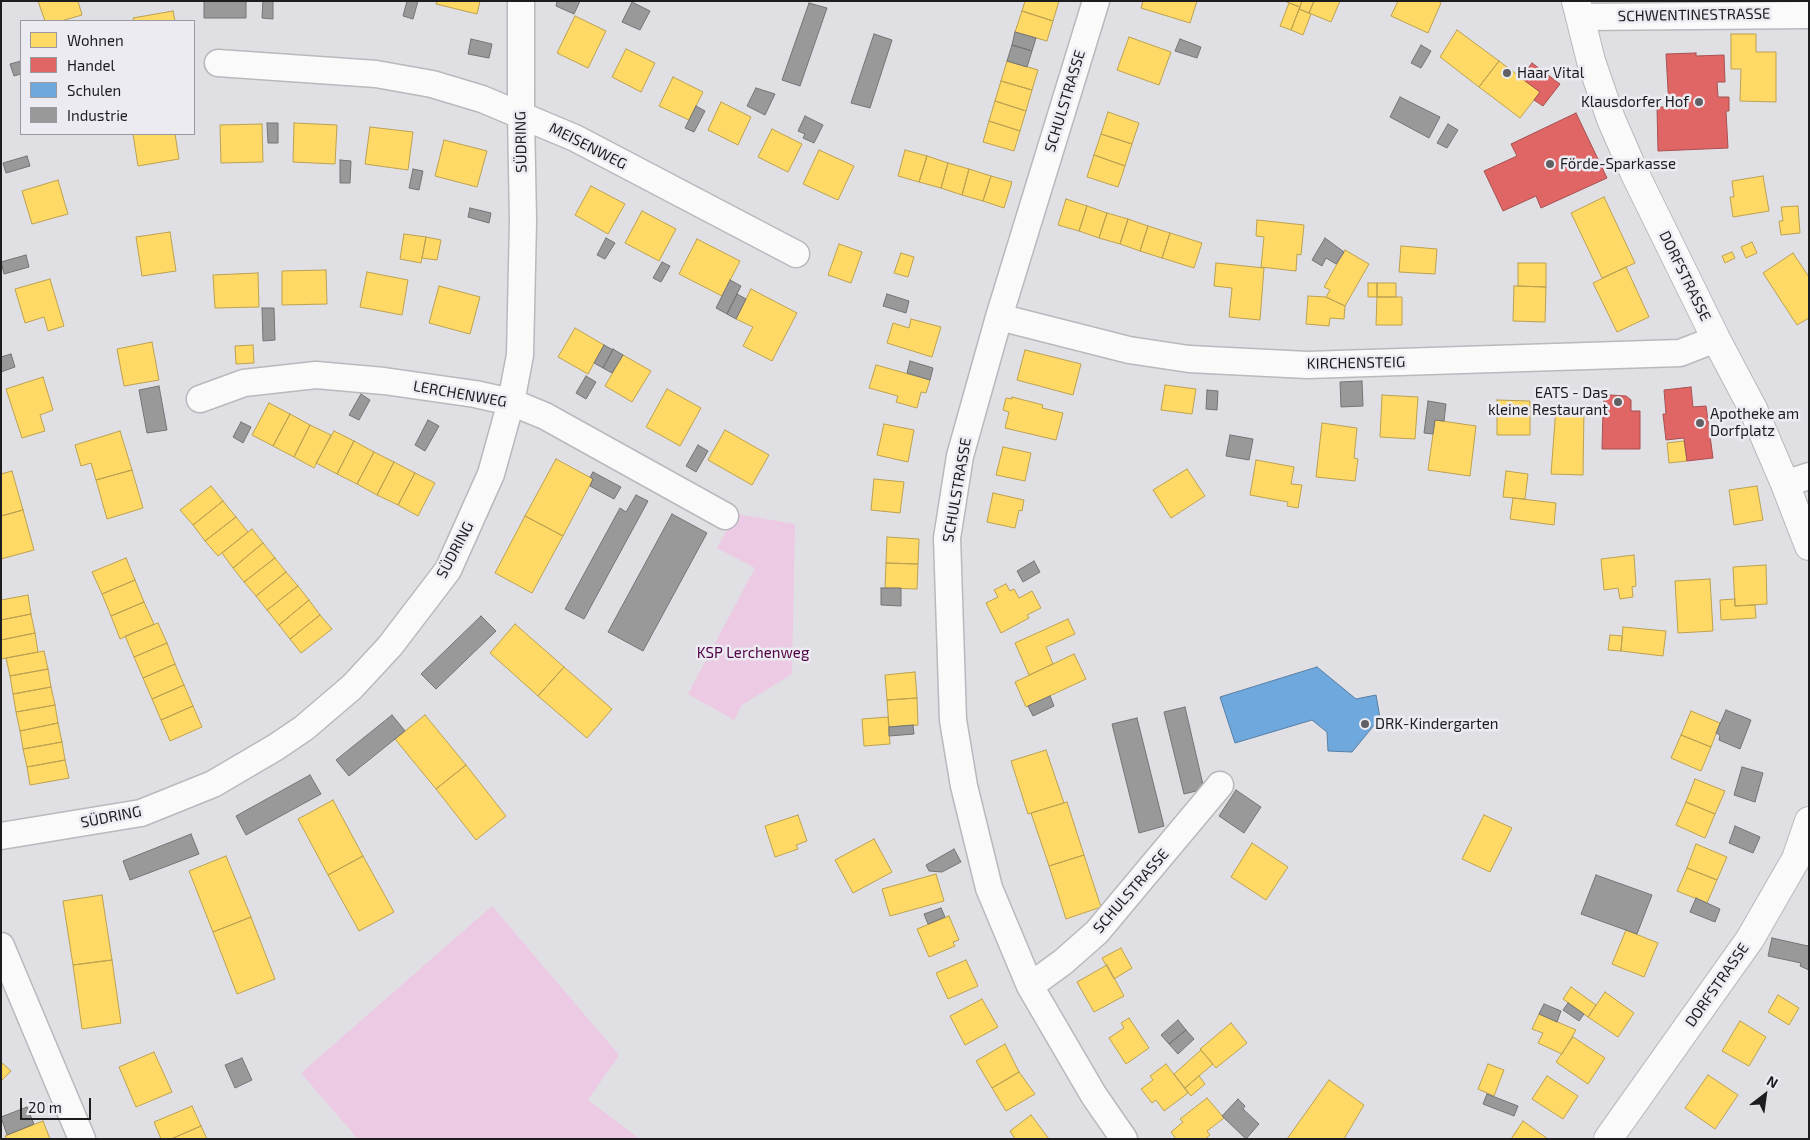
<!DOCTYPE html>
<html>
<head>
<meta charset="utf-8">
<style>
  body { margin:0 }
  #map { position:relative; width:1810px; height:1140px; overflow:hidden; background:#e0dfe4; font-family:"Exo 2",sans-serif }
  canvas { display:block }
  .frame { position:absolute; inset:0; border:2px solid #1d1d20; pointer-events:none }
  .legend { position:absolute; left:20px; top:20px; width:175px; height:115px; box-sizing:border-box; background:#ecebf2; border:1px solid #99999e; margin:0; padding:6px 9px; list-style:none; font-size:15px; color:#1d1d20 }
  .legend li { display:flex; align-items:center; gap:10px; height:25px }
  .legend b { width:25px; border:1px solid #99999e }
  .north { position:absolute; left:1740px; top:1070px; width:50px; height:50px; -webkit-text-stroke:4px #ecebf2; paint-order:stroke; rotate:30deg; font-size:14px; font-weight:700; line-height:20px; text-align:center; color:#1d1d20 }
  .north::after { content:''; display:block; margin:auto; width:18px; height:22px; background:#1d1d20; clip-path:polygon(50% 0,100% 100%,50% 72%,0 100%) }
  .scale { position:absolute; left:20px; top:1098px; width:71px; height:22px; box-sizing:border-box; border:2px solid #1d1d20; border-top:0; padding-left:6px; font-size:15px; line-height:18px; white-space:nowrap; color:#1d1d20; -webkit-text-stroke:4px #ecebf2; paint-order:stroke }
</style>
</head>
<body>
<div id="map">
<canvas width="1810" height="1140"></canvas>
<div class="frame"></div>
<ul class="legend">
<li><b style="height:14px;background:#ffd966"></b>Wohnen</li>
<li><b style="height:14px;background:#e06666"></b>Handel</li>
<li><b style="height:14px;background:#6fa8dc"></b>Schulen</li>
<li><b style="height:14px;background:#999"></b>Industrie</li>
</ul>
<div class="north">N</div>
<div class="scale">20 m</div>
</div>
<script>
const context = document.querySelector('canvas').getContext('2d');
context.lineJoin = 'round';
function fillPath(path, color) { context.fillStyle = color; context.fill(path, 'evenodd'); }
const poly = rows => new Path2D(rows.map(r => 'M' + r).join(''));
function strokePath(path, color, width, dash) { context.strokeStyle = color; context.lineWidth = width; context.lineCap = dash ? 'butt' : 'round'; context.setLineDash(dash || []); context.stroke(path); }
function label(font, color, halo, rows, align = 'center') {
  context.font = font + ' "Exo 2",sans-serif'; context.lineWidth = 5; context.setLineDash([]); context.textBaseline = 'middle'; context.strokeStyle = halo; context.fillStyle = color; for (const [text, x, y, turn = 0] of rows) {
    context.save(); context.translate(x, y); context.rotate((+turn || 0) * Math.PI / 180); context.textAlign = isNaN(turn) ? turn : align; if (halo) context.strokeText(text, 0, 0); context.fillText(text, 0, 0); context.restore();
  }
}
const green = poly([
  [736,514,795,524,792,674,742,705,734,720,688,694,755,568,717,548],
  [492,906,619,1055,588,1100,640,1139,358,1139,301,1073]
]);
const homes = poly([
  [38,1,78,1,82,15,61,21,45,21,38,1],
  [437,1,480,1,477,14,436,4,437,1],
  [1025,1,1059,1,1053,21,1022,11,1025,1],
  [1143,1,1197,1,1190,23,1141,8,1143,1],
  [1284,1,1302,1,1300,7,1284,1],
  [1302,1,1314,1,1309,13,1299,9,1302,1],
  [1314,1,1340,1,1331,22,1309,13,1314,1],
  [1398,1,1438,1,1441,3,1428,33,1391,16,1398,1],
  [1289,3,1300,7,1291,30,1280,26,1289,3],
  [1299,9,1311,14,1303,35,1291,30,1299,9],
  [173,11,175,21,134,21,133,18,173,11],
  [1022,11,1053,21,1047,41,1015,32,1022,11],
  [575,16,606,31,588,68,557,53,575,16],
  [1457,30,1499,61,1479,87,1440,57,1457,30],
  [1731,34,1756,34,1756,52,1776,52,1776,102,1740,101,1741,69,1731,69,1731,34],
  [1129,37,1171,52,1159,85,1117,70,1129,37],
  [626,49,655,63,641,92,612,77,626,49],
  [1007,61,1038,70,1032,90,1001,81,1007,61],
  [1499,61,1540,92,1520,118,1479,87,1499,61],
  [673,77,703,92,689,120,659,106,673,77],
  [1001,81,1032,90,1026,111,995,101,1001,81],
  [995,101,1026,111,1020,131,989,121,995,101],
  [721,102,751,117,738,145,708,130,721,102],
  [1108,112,1139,123,1132,144,1101,134,1108,112],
  [989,121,1020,131,1014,151,983,142,989,121],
  [294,123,337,125,335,164,293,162,294,123],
  [262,124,263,162,221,163,220,125,262,124],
  [370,127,413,132,408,170,365,164,370,127],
  [772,129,802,144,788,172,758,157,772,129],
  [133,134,175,134,179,159,138,166,133,134],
  [1101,134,1132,144,1125,166,1094,155,1101,134],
  [444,140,487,151,477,187,435,176,444,140],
  [819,150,854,166,838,200,803,184,819,150],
  [905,150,927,156,919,182,898,176,905,150],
  [1094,155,1125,166,1118,187,1087,177,1094,155],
  [927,156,948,163,941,188,919,182,927,156],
  [948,163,969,169,962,195,941,188,948,163],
  [969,169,991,176,983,201,962,195,969,169],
  [991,176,1012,182,1004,208,983,201,991,176],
  [1763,176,1769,211,1733,217,1730,197,1734,197,1732,181,1763,176],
  [58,180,68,214,32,224,22,191,58,180],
  [591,186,625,204,608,234,575,215,591,186],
  [1604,197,1635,263,1602,278,1571,213,1604,197],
  [1066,199,1087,206,1079,231,1058,225,1066,199],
  [1087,206,1107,213,1099,238,1079,231,1087,206],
  [1798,206,1800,233,1781,235,1779,221,1783,221,1781,207,1798,206],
  [642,211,676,229,659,261,625,243,642,211],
  [1107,213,1128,219,1120,244,1099,238,1107,213],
  [1128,219,1148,226,1140,251,1120,244,1128,219],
  [1257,220,1304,225,1301,255,1297,254,1296,271,1261,267,1264,237,1256,236,1257,220],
  [1148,226,1170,233,1162,258,1140,251,1148,226],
  [170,232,176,271,142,276,136,237,170,232],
  [1170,233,1202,243,1194,268,1162,258,1170,233],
  [404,234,426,237,421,263,400,259,404,234],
  [426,237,441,240,437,260,422,258,426,237],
  [697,239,740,261,722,296,679,274,697,239],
  [1752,242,1757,253,1746,258,1741,247,1752,242],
  [839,244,862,252,851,283,828,275,839,244],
  [1401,246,1437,249,1435,274,1399,272,1401,246],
  [1345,250,1369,264,1345,306,1326,297,1330,290,1324,287,1345,250],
  [1732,252,1735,258,1725,263,1722,256,1732,252],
  [901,253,914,257,908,277,894,273,901,253],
  [1793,253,1809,277,1809,318,1797,325,1763,273,1793,253],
  [1216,263,1264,268,1260,320,1229,317,1232,288,1214,286,1216,263],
  [1518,263,1546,263,1546,287,1518,286,1518,263],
  [1626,267,1649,317,1617,332,1593,283,1626,267],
  [326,270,327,304,282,305,282,271,326,270],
  [367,272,408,280,402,315,360,307,367,272],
  [258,273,259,307,215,308,213,275,258,273],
  [50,279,64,326,48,331,44,317,25,323,15,289,50,279],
  [1368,283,1377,283,1377,297,1368,297,1368,283],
  [1377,283,1396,283,1396,297,1377,297,1377,283],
  [439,286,480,297,470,334,429,323,439,286],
  [1514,286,1546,287,1545,322,1513,321,1514,286],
  [751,289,797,313,772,361,743,346,753,327,736,319,751,289],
  [1308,296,1326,297,1345,306,1344,319,1330,318,1329,326,1306,324,1308,296],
  [1377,297,1402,297,1402,325,1376,325,1377,297],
  [911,319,941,327,932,357,887,343,893,323,909,328,911,319],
  [575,328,604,345,588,374,558,357,575,328],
  [152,342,159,380,124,386,117,349,152,342],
  [253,345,254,363,236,364,235,346,253,345],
  [1025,350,1081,364,1073,395,1017,380,1025,350],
  [623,355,651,371,632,402,605,386,623,355],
  [876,365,930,380,926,393,921,392,917,408,896,402,898,396,869,388,876,365],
  [43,377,53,410,40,415,45,431,22,438,6,389,43,377],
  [1165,385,1196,389,1192,414,1161,410,1165,385],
  [667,389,701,408,680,446,646,427,667,389],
  [1382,395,1418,397,1415,439,1380,437,1382,395],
  [1012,397,1043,405,1042,408,1063,413,1056,440,1005,428,1009,412,1003,410,1006,398,1012,399,1012,397],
  [1497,400,1530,401,1530,435,1497,435,1497,400],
  [269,403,290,414,273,446,252,435,269,403],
  [1556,408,1584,408,1583,475,1551,474,1556,408],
  [290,414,310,425,294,457,273,446,290,414],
  [1435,420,1476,426,1470,476,1428,470,1435,420],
  [1322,423,1357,428,1354,458,1358,459,1355,481,1316,477,1322,423],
  [884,424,914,430,908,462,877,455,884,424],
  [310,425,331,435,314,468,294,457,310,425],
  [725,430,769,455,752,485,708,460,725,430],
  [120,431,132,470,96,480,91,463,81,466,75,445,120,431],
  [334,431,354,441,337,474,316,463,334,431],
  [354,441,374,452,357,484,337,474,354,441],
  [1684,441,1687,461,1669,463,1667,443,1684,441],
  [1003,447,1031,453,1025,481,996,475,1003,447],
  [374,452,394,462,377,495,357,484,374,452],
  [556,459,593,479,563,536,525,516,556,459],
  [1256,460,1294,467,1291,484,1302,485,1298,508,1287,506,1288,502,1250,495,1256,460],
  [394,462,415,473,398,505,377,495,394,462],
  [1187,469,1205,496,1171,518,1153,490,1187,469],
  [132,470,143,508,107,519,96,480,132,470],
  [12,471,23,510,1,516,1,474,12,471],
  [1506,471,1528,474,1525,499,1503,497,1506,471],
  [415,473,435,483,418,516,398,505,415,473],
  [874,479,904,482,900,513,871,510,874,479],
  [211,486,223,501,193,525,180,510,211,486],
  [1757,486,1763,520,1734,525,1729,490,1757,486],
  [993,493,1024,500,1022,511,1019,510,1015,528,987,522,993,493],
  [1513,498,1556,503,1554,525,1510,519,1513,498],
  [223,501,236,517,205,541,193,525,223,501],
  [23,510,34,550,1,559,1,516,23,510],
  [525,516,563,536,532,593,495,573,525,516],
  [236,517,248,532,218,556,205,541,236,517],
  [252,529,263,543,233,568,222,553,252,529],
  [887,537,919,539,918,564,886,563,887,537],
  [263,543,275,558,244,582,233,568,263,543],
  [1634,555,1636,586,1632,587,1633,597,1620,599,1618,588,1604,590,1601,559,1634,555],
  [126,558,135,580,102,594,92,572,126,558],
  [275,558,286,572,256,596,244,582,275,558],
  [886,563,918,564,917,589,885,588,886,563],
  [1766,565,1767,604,1735,606,1733,567,1766,565],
  [286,572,298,586,267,610,256,596,286,572],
  [1710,579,1713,631,1678,633,1675,581,1710,579],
  [135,580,144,602,111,616,102,594,135,580],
  [1006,584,1010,591,1014,589,1019,598,1032,591,1041,608,1027,615,1029,618,1001,633,986,603,998,597,994,590,1006,584],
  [298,586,309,600,279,625,267,610,298,586],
  [28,595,31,614,1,620,1,600,28,595],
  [1735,599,1735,606,1755,605,1756,618,1721,620,1720,600,1735,599],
  [309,600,320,615,290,639,279,625,309,600],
  [144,602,154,624,120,639,111,616,144,602],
  [31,614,35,633,1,640,1,620,31,614],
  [320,615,332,629,301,653,290,639,320,615],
  [1068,619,1075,634,1046,647,1053,664,1029,675,1015,643,1068,619],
  [158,623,167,643,134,657,125,636,158,623],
  [515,624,564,667,538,696,490,653,515,624],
  [1623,627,1666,631,1663,656,1621,651,1623,627],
  [35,633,38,652,1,659,1,640,35,633],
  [1610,635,1622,636,1621,651,1608,650,1610,635],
  [167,643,175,664,143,678,134,657,167,643],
  [44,651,48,669,10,676,6,658,44,651],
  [1074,654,1086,679,1026,707,1015,682,1074,654],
  [175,664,184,685,152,699,143,678,175,664],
  [564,667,612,709,587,738,538,696,564,667],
  [48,669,51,687,13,694,10,676,48,669],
  [915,672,917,698,887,700,885,675,915,672],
  [184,685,193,706,161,720,152,699,184,685],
  [51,687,55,705,16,712,13,694,51,687],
  [917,698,918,725,889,727,887,700,917,698],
  [55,705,58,723,20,731,16,712,55,705],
  [193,706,202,727,170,741,161,720,193,706],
  [1691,711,1720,723,1711,747,1681,735,1691,711],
  [425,715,466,765,436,789,395,739,425,715],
  [888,717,890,744,864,746,862,719,888,717],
  [58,723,62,742,23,749,20,731,58,723],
  [1681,735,1711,747,1701,771,1671,758,1681,735],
  [62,742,65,760,27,767,23,749,62,742],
  [1046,750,1064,803,1028,814,1011,761,1046,750],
  [65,760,69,778,30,785,27,767,65,760],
  [466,765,506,816,476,840,436,789,466,765],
  [1695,779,1725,791,1715,814,1686,802,1695,779],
  [333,800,363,856,328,875,298,819,333,800],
  [1067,802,1084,855,1049,866,1031,813,1067,802],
  [1686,802,1715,814,1705,838,1676,825,1686,802],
  [798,815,807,841,796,845,798,849,775,857,765,826,798,815],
  [1484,815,1512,828,1490,872,1462,859,1484,815],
  [874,839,892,872,853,893,835,860,874,839],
  [1252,843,1288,867,1266,900,1231,877,1252,843],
  [1696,844,1727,857,1717,880,1687,868,1696,844],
  [1084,855,1101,907,1066,919,1049,866,1084,855],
  [226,856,251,917,213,932,189,871,226,856],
  [363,856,394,912,359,931,328,875,363,856],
  [1687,868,1717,880,1707,903,1677,891,1687,868],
  [936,874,944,901,890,916,882,889,936,874],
  [102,895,112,960,73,965,63,901,102,895],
  [949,916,959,940,953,942,955,946,929,957,917,929,949,916],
  [251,917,275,979,237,994,213,932,251,917],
  [1626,930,1658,943,1644,977,1612,964,1626,930],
  [1121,948,1132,968,1114,979,1102,958,1121,948],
  [112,960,121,1023,82,1029,73,965,112,960],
  [966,960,978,986,948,999,936,973,966,960],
  [1107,965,1124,996,1094,1012,1077,982,1107,965],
  [1571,987,1596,1005,1588,1017,1563,999,1571,987],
  [1605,992,1634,1013,1618,1037,1588,1017,1605,992],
  [1778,995,1799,1008,1789,1025,1768,1012,1778,995],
  [982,999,998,1027,965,1045,950,1016,982,999],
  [1539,1014,1576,1030,1562,1054,1538,1043,1543,1033,1532,1029,1539,1014],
  [1129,1018,1149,1048,1126,1064,1109,1038,1124,1028,1121,1023,1129,1018],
  [1740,1021,1766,1037,1749,1066,1722,1051,1740,1021],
  [1231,1023,1247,1043,1216,1068,1200,1049,1231,1023],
  [1573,1037,1605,1058,1588,1084,1556,1062,1573,1037],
  [1005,1044,1019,1072,992,1088,976,1061,1005,1044],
  [1201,1050,1213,1064,1185,1088,1174,1074,1201,1050],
  [154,1052,172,1092,136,1107,119,1067,154,1052],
  [1,1062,11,1071,1,1081,1,1062],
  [1166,1064,1188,1093,1164,1111,1156,1100,1152,1103,1141,1089,1153,1080,1150,1076,1166,1064],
  [1488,1064,1504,1070,1494,1096,1478,1089,1488,1064],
  [1019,1072,1035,1094,1006,1111,992,1088,1019,1072],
  [1708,1075,1738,1095,1715,1129,1685,1108,1708,1075],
  [1199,1076,1205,1084,1191,1096,1185,1088,1199,1076],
  [1547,1076,1578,1096,1563,1119,1532,1099,1547,1076],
  [1329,1080,1364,1105,1344,1139,1287,1139,1329,1080],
  [1207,1098,1224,1118,1207,1131,1210,1135,1205,1139,1176,1139,1171,1132,1183,1122,1180,1119,1207,1098],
  [192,1106,201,1126,171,1139,161,1139,154,1122,192,1106],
  [1031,1115,1049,1139,1015,1139,1010,1131,1031,1115],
  [43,1121,50,1139,6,1139,5,1136,43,1121],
  [1523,1121,1548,1139,1511,1139,1523,1121],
  [201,1126,207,1139,171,1139,201,1126]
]);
const shops = poly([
  [1696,53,1696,56,1724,55,1725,82,1717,82,1718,97,1729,97,1729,111,1726,111,1728,148,1658,151,1657,107,1669,107,1666,54,1696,53],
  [1532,63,1560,84,1543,106,1534,100,1540,92,1521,78,1532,63],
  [1576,113,1607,178,1541,208,1536,196,1503,211,1484,171,1517,156,1511,144,1576,113],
  [1691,387,1693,407,1706,406,1713,458,1687,461,1684,438,1666,440,1663,414,1666,414,1664,390,1691,387],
  [1609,395,1626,396,1631,400,1631,411,1640,411,1640,449,1602,449,1603,410,1604,400,1609,395]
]);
const schools = poly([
  [1317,667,1356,699,1376,695,1380,718,1352,752,1328,751,1327,732,1312,720,1235,743,1220,697,1317,667]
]);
const industry = poly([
  [204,1,246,1,246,18,204,18,204,1],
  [263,1,273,1,273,19,262,18,263,1],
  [407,1,418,1,413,19,403,16,407,1],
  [557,1,580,1,574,14,556,6,557,1],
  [632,2,650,11,640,30,622,22,632,2],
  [809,3,827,8,800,86,782,80,809,3],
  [1015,32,1036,38,1032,51,1012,45,1015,32],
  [874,34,892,40,870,108,851,103,874,34],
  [471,39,492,44,489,58,468,54,471,39],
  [1180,39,1201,47,1197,58,1175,51,1180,39],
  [1012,45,1032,51,1027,67,1007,61,1012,45],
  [1421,45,1431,51,1421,68,1411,63,1421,45],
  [21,61,21,74,14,76,10,64,21,61],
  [756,88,775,94,765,115,747,106,756,88],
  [1400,97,1440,117,1429,138,1390,117,1400,97],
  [696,106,705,111,694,132,685,128,696,106],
  [805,116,823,125,814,143,803,138,805,134,798,131,805,116],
  [267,123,278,123,278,143,268,143,267,123],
  [1448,124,1458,130,1447,148,1437,143,1448,124],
  [27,156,30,166,6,173,3,163,27,156],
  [340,160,351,161,350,183,340,183,340,160],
  [413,169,423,171,419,190,409,188,413,169],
  [470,208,491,213,489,223,468,217,470,208],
  [606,238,615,243,605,259,597,255,606,238],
  [1325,238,1344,252,1336,264,1326,258,1322,266,1312,260,1325,238],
  [26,255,29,267,4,274,1,262,26,255],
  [662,262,670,266,661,282,653,278,662,262],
  [730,280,741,286,727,314,716,308,730,280],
  [737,294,746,299,736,319,727,314,737,294],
  [887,294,909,301,906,313,883,306,887,294],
  [262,308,274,308,275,340,263,341,262,308],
  [604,345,613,350,603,368,594,363,604,345],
  [613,349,623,355,612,373,603,368,613,349],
  [11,354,15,367,1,372,1,357,11,354],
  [910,361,933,368,930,380,907,373,910,361],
  [586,376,596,382,586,399,576,393,586,376],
  [1362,381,1363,406,1341,407,1340,382,1362,381],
  [159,386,167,430,147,433,139,390,159,386],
  [1207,390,1218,391,1217,410,1206,409,1207,390],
  [361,394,370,400,359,420,349,415,361,394],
  [1428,401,1446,404,1444,421,1435,420,1433,434,1424,433,1428,401],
  [428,420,439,426,425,451,415,445,428,420],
  [241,422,251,427,243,443,233,437,241,422],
  [1230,435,1253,439,1249,460,1226,456,1230,435],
  [698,445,708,451,696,472,686,466,698,445],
  [593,472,621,487,614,499,590,486,593,479,590,477,593,472],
  [636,495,648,501,584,619,565,609,620,508,626,512,636,495],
  [672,514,707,533,643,651,608,632,672,514],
  [1034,561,1040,572,1023,582,1017,571,1034,561],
  [881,588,901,588,901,606,881,605,881,588],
  [481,616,496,631,436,689,421,674,481,616],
  [1050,696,1054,706,1033,716,1028,706,1050,696],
  [1185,707,1204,789,1184,794,1164,712,1185,707],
  [1726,710,1751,720,1740,749,1719,740,1720,735,1716,733,1726,710],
  [392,715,405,731,349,776,336,760,392,715],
  [1137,718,1164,826,1139,833,1112,724,1137,718],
  [913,725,914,734,889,736,889,727,913,725],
  [1742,767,1763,773,1755,802,1734,795,1742,767],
  [310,775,321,794,246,835,236,816,310,775],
  [1236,790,1261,807,1244,833,1219,816,1236,790],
  [1735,826,1760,837,1753,853,1729,843,1735,826],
  [191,834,199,854,130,880,123,861,191,834],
  [954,849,961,862,942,872,929,871,926,865,954,849],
  [1596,875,1652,895,1637,934,1581,914,1596,875],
  [1696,898,1720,909,1715,922,1690,912,1696,898],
  [941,908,945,917,928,924,924,914,941,908],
  [1772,938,1808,946,1809,943,1809,970,1800,966,1801,963,1768,956,1772,938],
  [1568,1003,1584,1014,1579,1021,1563,1010,1568,1003],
  [1544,1004,1561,1011,1557,1022,1539,1014,1544,1004],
  [1178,1020,1186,1030,1169,1044,1161,1035,1178,1020],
  [1186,1030,1194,1039,1178,1054,1169,1044,1186,1030],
  [242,1058,252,1080,235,1088,225,1065,242,1058],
  [1487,1094,1518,1106,1514,1116,1483,1104,1487,1094],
  [1238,1099,1245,1106,1243,1109,1259,1124,1246,1139,1222,1116,1238,1099],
  [27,1107,34,1124,7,1135,1,1117,27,1107]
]);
const minor = poly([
  [1096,1,999,317,960,456,947,538,953,720,964,786,989,888,1030,986,1093,1094,1124,1139],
  [1580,17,1809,15],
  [218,63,376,74,432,84,482,99,575,138,796,254],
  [999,317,1129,350,1189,359,1307,365,1680,353,1716,339],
  [200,399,244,383,316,375,384,381,475,394,511,402,545,416,725,516],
  [1785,484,1809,476],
  [1,836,141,813,213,784,276,747,304,728,352,687,390,646,448,570,491,474,511,402,520,355,523,221,521,114,521,1],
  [1,946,82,1139],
  [1030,986,1063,962,1097,932,1220,785]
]);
const tertiary = poly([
  [1576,1,1591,61,1611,119,1634,172,1716,339,1753,409,1785,484,1809,546],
  [1608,1139,1750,939,1796,859,1809,821]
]);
const markers = [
  [1507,73,5,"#616165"],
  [1699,102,5,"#616165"],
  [1550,164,5,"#616165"],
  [1618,402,5,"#616165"],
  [1700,423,5,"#616165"],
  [1365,724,5,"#616165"]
];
const streetNames = [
  ["SCHWENTINESTRASSE",1694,15,-1],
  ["SCHULSTRASSE",1065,101,-73],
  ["SÜDRING",521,142,-91],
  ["MEISENWEG",588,146,27],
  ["DORFSTRASSE",1685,276,64],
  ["KIRCHENSTEIG",1356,363,-1],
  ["LERCHENWEG",460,394,10],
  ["SCHULSTRASSE",957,490,-80],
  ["SÜDRING",455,550,-62],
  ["SÜDRING",111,817,-11],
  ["SCHULSTRASSE",1131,891,-49],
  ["DORFSTRASSE",1717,985,-55]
];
const poiNames = [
  ["Haar Vital",1517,73],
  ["Klausdorfer Hof",1689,102,"right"],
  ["Förde-Sparkasse",1560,164],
  ["EATS - Das",1608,393,"right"],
  ["kleine Restaurant",1608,410,"right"],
  ["Apotheke am",1710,414],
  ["Dorfplatz",1710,431],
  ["DRK-Kindergarten",1375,724]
];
const parkNames = [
  ["KSP Lerchenweg",753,653]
];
fillPath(green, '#eccae4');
fillPath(homes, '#ffd966');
strokePath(homes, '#bba151', 1);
fillPath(shops, '#e06666');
strokePath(shops, '#a65051', 1);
fillPath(schools, '#6fa8dc');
strokePath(schools, '#567ea4', 1);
fillPath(industry, '#999');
strokePath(industry, '#747475', 1);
strokePath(minor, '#b9b8bc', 29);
strokePath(tertiary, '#b9b8bc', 30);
strokePath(minor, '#fafafb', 26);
strokePath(tertiary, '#fafafb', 28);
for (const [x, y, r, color] of markers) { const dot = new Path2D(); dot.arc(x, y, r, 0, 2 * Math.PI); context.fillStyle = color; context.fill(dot); strokePath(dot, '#ecebf2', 2); }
label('15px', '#1d1d20', '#ecebf2', streetNames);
label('15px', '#1d1d20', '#ecebf2', poiNames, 'left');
label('15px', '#500344', '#ecebf2', parkNames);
</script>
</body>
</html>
